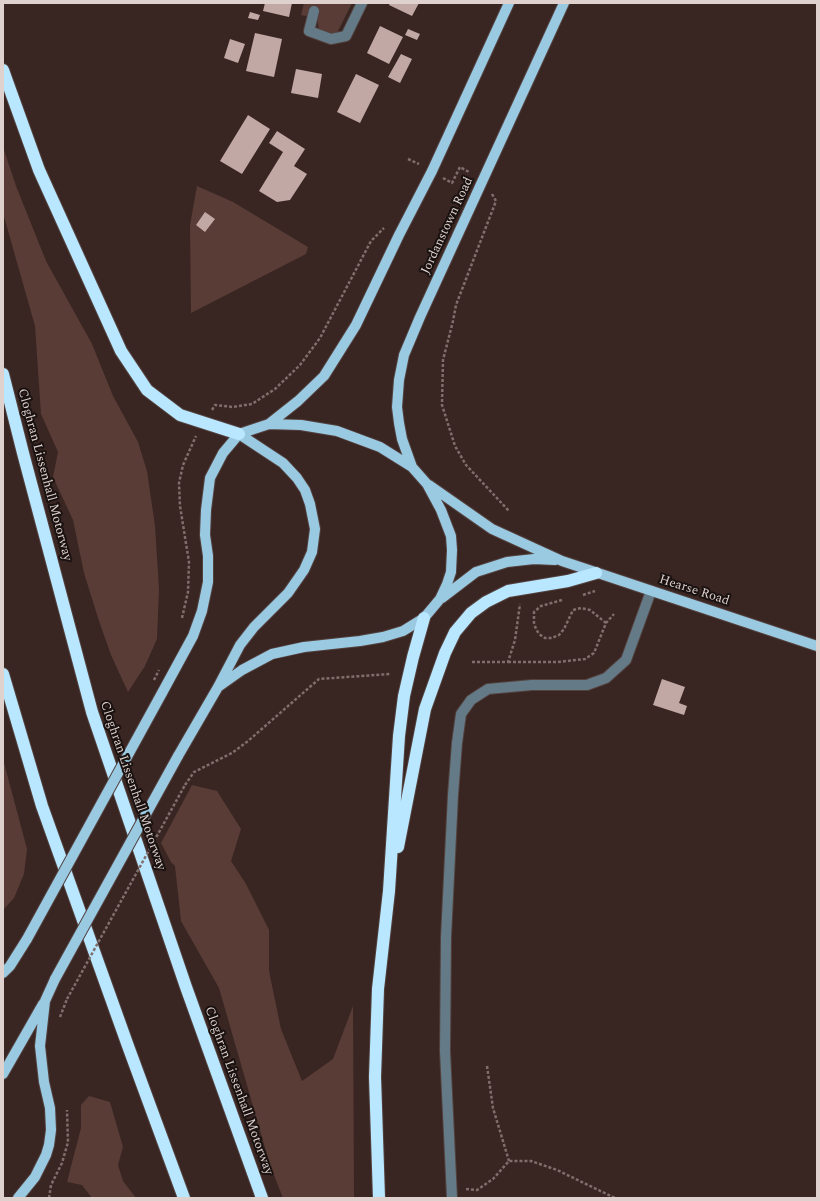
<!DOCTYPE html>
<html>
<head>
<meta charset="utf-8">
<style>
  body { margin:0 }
  #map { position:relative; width:820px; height:1201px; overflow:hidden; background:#392623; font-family:Spectral,serif }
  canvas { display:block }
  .frame { position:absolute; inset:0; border:4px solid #ded1ce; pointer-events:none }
</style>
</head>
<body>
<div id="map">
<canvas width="820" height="1201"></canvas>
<div class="frame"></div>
</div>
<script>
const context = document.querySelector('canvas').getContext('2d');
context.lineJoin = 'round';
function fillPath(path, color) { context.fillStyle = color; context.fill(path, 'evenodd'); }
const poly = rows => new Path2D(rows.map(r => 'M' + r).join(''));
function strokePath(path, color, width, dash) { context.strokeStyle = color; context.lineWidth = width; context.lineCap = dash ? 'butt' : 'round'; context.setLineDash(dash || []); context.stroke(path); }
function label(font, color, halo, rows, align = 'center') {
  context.font = font + ' Spectral,serif'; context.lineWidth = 4; context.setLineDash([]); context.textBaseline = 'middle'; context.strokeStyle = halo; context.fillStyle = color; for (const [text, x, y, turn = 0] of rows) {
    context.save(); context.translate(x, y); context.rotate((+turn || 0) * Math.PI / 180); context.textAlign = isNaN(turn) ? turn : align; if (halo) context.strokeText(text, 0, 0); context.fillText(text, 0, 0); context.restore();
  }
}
const green = poly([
  [304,3,352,3,338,31,332,35,319,30,317,18,301,15],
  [3,147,16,186,46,261,92,344,113,396,138,442,147,471,155,526,159,589,157,639,145,666,128,692,111,655,99,621,84,573,73,520,53,477,58,452,41,414,35,326,3,213],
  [197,186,233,202,308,247,306,254,191,313,190,225],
  [3,759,27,849,24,874,14,898,3,910],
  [192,785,217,791,241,829,231,861,246,884,269,930,269,971,281,1029,302,1081,333,1059,353,1006,354,1198,283,1198,270,1165,219,988,181,921,175,866,171,862,161,843],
  [89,1096,110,1102,123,1147,118,1165,123,1181,136,1198,92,1198,82,1185,67,1182,81,1128,81,1105]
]);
const building = poly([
  [265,3,292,3,289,17,263,11],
  [390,3,419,3,412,16,389,5],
  [250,12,260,15,258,20,248,18],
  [380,26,403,37,389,64,367,53],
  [408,29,420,34,417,40,405,35],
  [255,33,282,39,274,77,246,71],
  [230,39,245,44,238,63,224,58],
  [401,54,412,59,400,83,388,77],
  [296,69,322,74,318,98,291,93],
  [356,74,379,85,360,123,337,112],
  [248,115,270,129,242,174,220,161],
  [277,131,305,149,294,166,307,174,290,200,277,202,259,191,283,152,269,143],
  [205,212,215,219,205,232,196,225],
  [662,679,685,687,679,703,687,706,684,715,653,705]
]);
const path = poly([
  [408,159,419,164],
  [443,178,452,183,460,167,469,172],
  [492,194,496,201,456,305,453,321,443,360,442,405,455,446,466,465,509,511],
  [212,410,215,405,233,407,252,404,275,389,300,365,320,338,371,241,384,228],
  [583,595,595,591],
  [562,600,541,606,534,612,534,623,536,629,539,634,545,638,552,638,559,635,564,629,573,610,581,608,590,610,606,623],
  [182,618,188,592,189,562,180,506,179,483,183,465,196,436],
  [472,662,508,662,515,640,520,604],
  [508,662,558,662,585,659,594,653,606,623,614,614],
  [185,785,194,772,232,753,248,741,319,679,390,674],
  [60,1017,67,999],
  [487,1066,493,1108,509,1161],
  [466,1189,477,1190,493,1179,509,1161,531,1161,557,1170,615,1198],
  [49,1198,51,1185,62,1163,68,1142,67,1110]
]);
const minor = poly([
  [314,11,309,31,331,39,346,36,362,3],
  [452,1198,445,1051,446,937,453,795,457,743,461,714,471,700,488,689,532,685,587,685,606,678,626,660,651,591]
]);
const major = poly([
  [269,424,298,401,324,376,356,325,399,235,432,171,509,3],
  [412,467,402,439,399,423,397,407,399,380,404,355,420,317,564,3],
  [429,485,492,529,562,561,817,646],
  [442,598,476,572,507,562,534,559,555,560],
  [162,693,193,636,202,611,208,582,208,556,205,535,206,510,210,478,223,453,239,434,269,424,301,425,337,431,380,447,412,467,427,484,441,510,451,536,452,550,451,572,447,584,440,599,424,618,403,631,383,637,360,641,304,647,272,654,242,670,218,687],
  [178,756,218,687,240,645,254,627,288,593,304,570,312,552,315,529,310,504,305,490,297,478,283,463,239,434],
  [3,973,10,966,27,939],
  [3,1074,43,1004],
  [18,1198,35,1177,46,1155,49,1145,51,1130,50,1108,44,1082,40,1046,45,1001,55,979]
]);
const highway = poly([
  [3,70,39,170,121,351,147,390,180,415,239,434],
  [3,374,23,453,92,712,186,987,262,1198],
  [3,674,42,806,128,1046,184,1198],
  [398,847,425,709,445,653,455,632,471,613,486,602,508,591,568,581,596,573],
  [379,1198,375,1077,378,989,389,891,399,736,404,696,413,657,424,618]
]);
const pathBridge = poly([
  [154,680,159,670],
  [67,999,185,785]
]);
const majorBridge = poly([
  [27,939,162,693],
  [55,979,178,756]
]);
const streetNames = [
  ["Jordanstown Road",448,226,-65],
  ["Cloghran Lissenhall Motorway",44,475,75],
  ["Hearse Road",694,591,18],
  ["Cloghran Lissenhall Motorway",132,786,71],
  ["Cloghran Lissenhall Motorway",238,1091,70]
];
fillPath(green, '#593c36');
fillPath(building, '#c1a8a4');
strokePath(minor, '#53413e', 12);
strokePath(major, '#53413e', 12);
strokePath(highway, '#53413e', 14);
strokePath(path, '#7f6e6b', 2.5, [3, 2]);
strokePath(minor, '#647a86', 10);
strokePath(major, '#9ac9e2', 10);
strokePath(highway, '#b9e7ff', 12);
strokePath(majorBridge, '#53413e', 12, []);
strokePath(pathBridge, '#7f6e6b', 2.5, [3, 2]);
strokePath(majorBridge, '#9ac9e2', 10);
label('13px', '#ded1ce', '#1a1210', streetNames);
</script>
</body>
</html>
